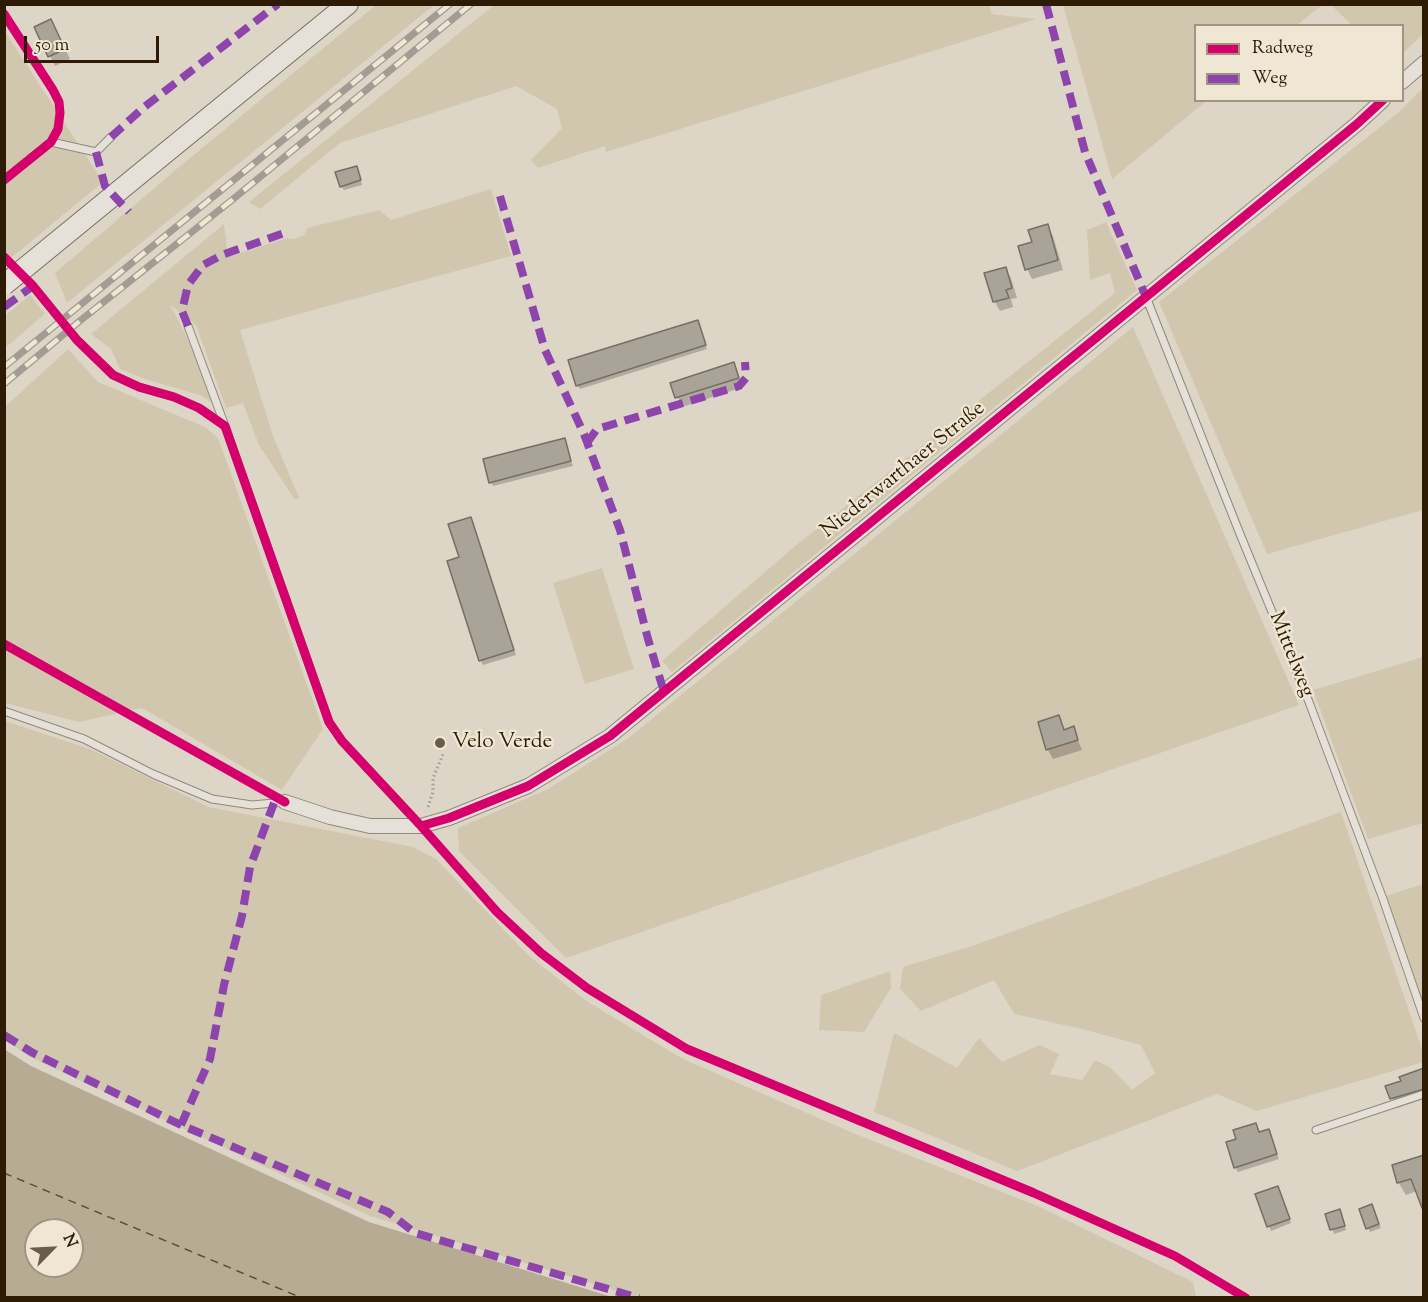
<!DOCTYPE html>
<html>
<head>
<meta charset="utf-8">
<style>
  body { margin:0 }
  #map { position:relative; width:1428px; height:1302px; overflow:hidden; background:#ddd6c6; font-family:"Sorts Mill Goudy",serif }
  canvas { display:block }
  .frame { position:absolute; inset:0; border:6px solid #2d1b05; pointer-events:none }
  .legend { position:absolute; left:1194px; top:24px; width:210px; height:78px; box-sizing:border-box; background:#efe7d3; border:2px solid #a19581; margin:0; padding:8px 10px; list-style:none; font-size:18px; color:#2d1b05 }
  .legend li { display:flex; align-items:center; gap:12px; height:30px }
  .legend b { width:30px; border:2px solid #a19581 }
  .north { position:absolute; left:24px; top:1218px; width:60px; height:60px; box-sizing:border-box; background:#efe7d3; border:2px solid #a19581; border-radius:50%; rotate:66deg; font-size:16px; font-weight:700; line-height:24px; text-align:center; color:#2d1b05 }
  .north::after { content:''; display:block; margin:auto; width:21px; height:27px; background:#6b5c49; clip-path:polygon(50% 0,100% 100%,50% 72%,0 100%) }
  .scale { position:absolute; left:24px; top:36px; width:135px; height:27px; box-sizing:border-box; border:3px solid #2d1b05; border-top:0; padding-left:8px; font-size:18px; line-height:21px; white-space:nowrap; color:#2d1b05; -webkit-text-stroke:4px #efe7d3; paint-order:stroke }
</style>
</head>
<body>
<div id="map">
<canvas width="1428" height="1302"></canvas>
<div class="frame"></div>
<ul class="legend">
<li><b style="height:8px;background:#d6006c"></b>Radweg</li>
<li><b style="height:8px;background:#8e44ad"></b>Weg</li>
</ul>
<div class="north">N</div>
<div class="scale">50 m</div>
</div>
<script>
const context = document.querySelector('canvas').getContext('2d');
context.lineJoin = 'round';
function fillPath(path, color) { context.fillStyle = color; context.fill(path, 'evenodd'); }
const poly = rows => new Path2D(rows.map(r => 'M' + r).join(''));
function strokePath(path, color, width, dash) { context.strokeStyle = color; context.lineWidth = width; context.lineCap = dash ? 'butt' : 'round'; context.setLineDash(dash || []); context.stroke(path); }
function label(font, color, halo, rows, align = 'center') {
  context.font = font + ' "Sorts Mill Goudy",serif'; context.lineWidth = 4.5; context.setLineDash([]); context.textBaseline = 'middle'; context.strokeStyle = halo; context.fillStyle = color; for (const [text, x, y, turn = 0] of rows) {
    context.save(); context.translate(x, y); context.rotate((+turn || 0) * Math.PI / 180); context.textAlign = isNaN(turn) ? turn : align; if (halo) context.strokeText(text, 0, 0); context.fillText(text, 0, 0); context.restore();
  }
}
const green = poly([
  [989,4,992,14,1036,19,606,152,605,146,538,168,531,160,562,128,557,109,516,86,340,143,260,209,249,202,494,5],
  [376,5,434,5,67,303,55,273,179,167],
  [1063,5,1063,4,1322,5,1297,25,1196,26,1196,100,1206,101,1112,179],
  [1331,5,1423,5,1423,34,1403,53,1402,26,1352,25],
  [4,30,103,182,5,263,4,263],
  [1423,88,1423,510,1267,554,1159,302,1399,112],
  [491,189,511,256,240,330,273,436,299,498,295,500,259,445,243,403,226,408,196,325,170,305,184,331,210,392,211,402,202,396,145,379,120,369,111,349,91,334,224,224,228,257,287,238,294,239,304,235,307,228,379,210,391,220],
  [1106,222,1137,290,672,672,662,661,736,597,794,547,1115,293,1110,273,1090,280,1087,230],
  [30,295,45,314,5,348,5,316],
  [1133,327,1299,705,566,958,459,851,458,828,548,789,627,739],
  [68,349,98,382,205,427,218,438,323,729,282,790,142,708,79,722,5,703,5,407],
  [602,568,634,669,585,684,553,583],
  [1423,657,1423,823,1368,839,1313,690],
  [5,721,90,749,209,807,413,847,436,859,529,956,588,1002,683,1059,853,1133,1040,1207,1193,1282,1196,1297,637,1297,370,1216,30,1057,5,1040],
  [1341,812,1423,1052,1423,1062,1257,1111,1217,1094,1017,1171,874,1112,894,1033,957,1068,979,1038,1002,1062,1039,1045,1059,1054,1050,1074,1082,1080,1095,1060,1111,1068,1132,1090,1155,1073,1141,1045,1082,1029,1014,1014,994,980,921,1011,900,989,903,967,975,945],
  [1423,884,1424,884,1423,1004,1386,896],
  [890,971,891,988,864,1032,819,1030,821,995]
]);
const water = poly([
  [4,1049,31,1066,369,1222,612,1297,5,1297],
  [36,1230,72,1230,72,1266,36,1266]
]);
const shadow = poly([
  [36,28,56,30,70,59,55,66],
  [359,172,362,185,344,190,341,186],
  [1047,226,1053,236,1063,270,1032,279,1027,269,1033,243],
  [1005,268,1011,278,1017,298,1011,299,1013,307,1000,311,995,302,986,274],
  [700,326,707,349,580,389,577,385],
  [733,364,743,387,682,407,672,384],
  [564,440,573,466,493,486,491,482],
  [470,519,516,655,483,665,480,660,461,558],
  [1058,717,1065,731,1073,728,1082,750,1053,759,1048,750,1039,722],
  [1423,1070,1424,1099,1397,1108,1387,1087,1402,1082],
  [1256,1125,1260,1134,1269,1131,1279,1159,1238,1172,1235,1167,1237,1140],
  [1424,1157,1417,1191,1406,1195,1398,1182],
  [1280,1192,1291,1223,1271,1231,1257,1195],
  [1374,1210,1381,1228,1370,1232,1368,1228],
  [1340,1211,1346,1230,1334,1234,1327,1215]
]);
const ferry = poly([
  [4,1173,302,1298]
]);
const building = poly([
  [51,19,65,49,48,57,34,27,51,19],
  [357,166,361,180,340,187,335,172,357,166],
  [1048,224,1058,260,1025,270,1018,246,1032,242,1028,230,1048,224],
  [1006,267,1012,288,1006,290,1009,298,993,302,984,273,1006,267],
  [698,320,706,345,576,386,568,360,698,320],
  [734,362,739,378,675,398,670,383,734,362],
  [565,438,571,461,489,483,483,459,565,438],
  [471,517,514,650,479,661,447,561,459,557,448,524,471,517],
  [1059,715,1064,730,1074,726,1078,740,1046,750,1038,722,1059,715],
  [1424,1068,1424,1089,1390,1099,1385,1086,1401,1081,1399,1077,1424,1068],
  [1256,1123,1259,1132,1269,1129,1277,1154,1234,1168,1226,1142,1236,1139,1233,1130,1256,1123],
  [1424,1155,1424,1208,1422,1208,1411,1179,1397,1183,1392,1165,1424,1155],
  [1278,1186,1290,1219,1267,1227,1255,1194,1278,1186],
  [1372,1204,1379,1224,1366,1229,1359,1209,1372,1204],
  [1340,1209,1345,1226,1330,1230,1325,1214,1340,1209]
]);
const path = poly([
  [428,807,433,792,433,778,444,752]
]);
const lane = poly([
  [4,180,51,142,96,152,111,137],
  [4,257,33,286,77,340,113,375,139,387,174,397,199,408,225,426,329,722,342,741,420,825],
  [1146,297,1240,534,1309,702,1383,899,1424,1018],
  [188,326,225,426],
  [4,711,84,739,153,774,212,799,252,805,285,802],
  [1316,1130,1424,1094]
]);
const street = poly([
  [1402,82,1424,63],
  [285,802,330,817,370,826,421,826,449,818,528,786,610,736,1357,124,1383,100]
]);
const secondary = poly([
  [153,163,348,4]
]);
const rail = poly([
  [4,367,450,4],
  [4,384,81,320,232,200,471,4]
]);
const secondaryBridge = poly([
  [4,285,153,163]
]);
const quiet = poly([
  [1046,4,1085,152,1146,297],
  [111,137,143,108,278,4],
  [96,152,105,186,129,212],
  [500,196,545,350,584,434,620,530,648,639,664,692],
  [4,307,33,286],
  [188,326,182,311,188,285,203,265,222,255,287,232],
  [587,443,597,429,739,386,746,378,745,362],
  [4,1035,33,1053,181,1125,388,1212,415,1233,639,1298],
  [181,1125,210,1059,224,985,242,916,250,867,274,803]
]);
const cycleway = poly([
  [4,14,53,90,59,102,60,113,58,129,51,142,4,180],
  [4,257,33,286,77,340,113,375,139,387,174,397,199,408,225,426,329,722,342,741,421,826,497,912,541,953,587,988,687,1049,1034,1193,1175,1256,1246,1298],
  [4,644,285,802],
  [421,826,449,818,528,786,610,736,1357,124,1383,100]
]);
const markers = [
  [440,743,6,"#6b5c49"]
];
const streetNames = [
  ["Niederwarthaer Straße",904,471,-39],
  ["Mittelweg",1290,655,68]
];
const poiNames = [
  ["Velo Verde",452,743]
];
fillPath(green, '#d1c7af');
fillPath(water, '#b8ab94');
fillPath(shadow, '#0003');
strokePath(ferry, '#5e4d35', 1.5, [8, 6]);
fillPath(building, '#aaa498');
strokePath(building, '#756f63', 1.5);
strokePath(lane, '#8f887c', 9);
strokePath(street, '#8f887c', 16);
strokePath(secondary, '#756f63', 22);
strokePath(path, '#a29c94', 3, [1.5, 3]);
strokePath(lane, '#e5e1d9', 7);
strokePath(street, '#e5e1d9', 14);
strokePath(secondary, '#e5e1d9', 20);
strokePath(rail, '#a29c94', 7);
strokePath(rail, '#efe7d3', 4.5, [14]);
strokePath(secondaryBridge, '#756f63', 22, []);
strokePath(secondaryBridge, '#e5e1d9', 20);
strokePath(quiet, '#8e44ad', 8, [15, 8]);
strokePath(cycleway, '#d6006c', 9);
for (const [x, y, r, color] of markers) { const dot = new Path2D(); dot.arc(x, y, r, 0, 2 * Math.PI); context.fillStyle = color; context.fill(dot); strokePath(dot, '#efe7d3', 2); }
label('21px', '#2d1b05', '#efe7d3', streetNames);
label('21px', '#2d1b05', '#efe7d3', poiNames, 'left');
</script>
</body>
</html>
